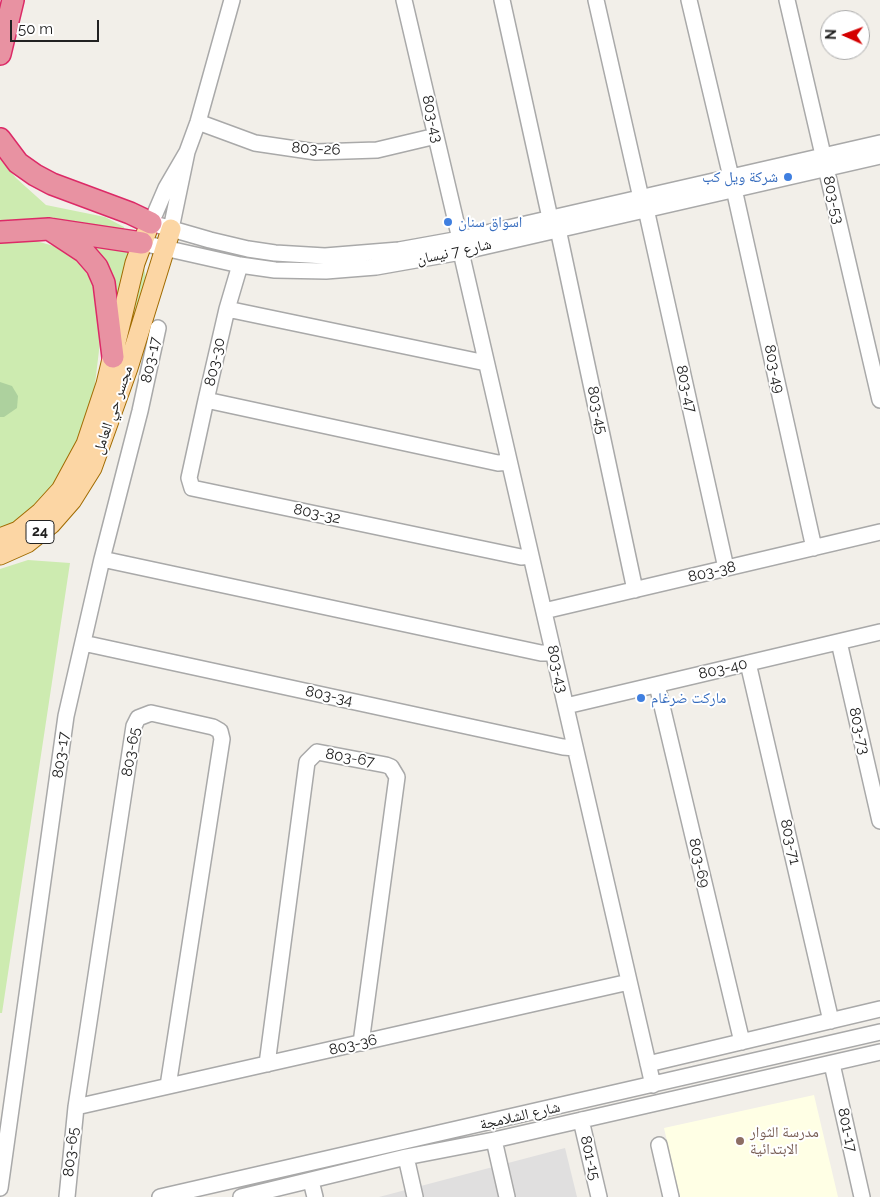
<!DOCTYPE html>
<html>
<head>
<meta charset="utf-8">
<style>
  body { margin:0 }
  #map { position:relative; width:880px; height:1197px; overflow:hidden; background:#f2efe9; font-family:Raleway,sans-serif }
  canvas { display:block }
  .north { position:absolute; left:820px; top:10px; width:50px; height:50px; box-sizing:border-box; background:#fff; border:1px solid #a7a7a7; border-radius:50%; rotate:272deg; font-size:14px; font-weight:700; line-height:20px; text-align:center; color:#222 }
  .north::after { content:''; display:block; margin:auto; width:18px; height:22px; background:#d40000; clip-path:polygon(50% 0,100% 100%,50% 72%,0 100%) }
  .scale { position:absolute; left:10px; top:20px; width:89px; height:22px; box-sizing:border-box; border:2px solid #222; border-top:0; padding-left:6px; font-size:15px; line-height:18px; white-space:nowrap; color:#222; -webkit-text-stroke:4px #fff; paint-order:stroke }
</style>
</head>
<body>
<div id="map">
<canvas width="880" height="1197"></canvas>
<div class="north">N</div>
<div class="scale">50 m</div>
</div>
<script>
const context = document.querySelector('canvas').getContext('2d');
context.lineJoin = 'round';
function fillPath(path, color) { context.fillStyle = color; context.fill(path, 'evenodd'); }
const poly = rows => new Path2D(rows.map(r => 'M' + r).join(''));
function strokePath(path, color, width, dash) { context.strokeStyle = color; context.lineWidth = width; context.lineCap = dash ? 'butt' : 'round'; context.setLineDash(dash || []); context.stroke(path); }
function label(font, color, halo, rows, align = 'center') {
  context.font = font + ' Raleway,"Noto Naskh Arabic",sans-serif'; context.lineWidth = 4; context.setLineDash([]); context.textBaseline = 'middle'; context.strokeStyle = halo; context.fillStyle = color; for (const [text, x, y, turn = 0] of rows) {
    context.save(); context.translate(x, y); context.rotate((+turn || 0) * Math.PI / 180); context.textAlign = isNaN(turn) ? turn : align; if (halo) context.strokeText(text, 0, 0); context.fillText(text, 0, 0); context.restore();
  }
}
const residential = poly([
  [565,1148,577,1197,379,1197]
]);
const education = poly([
  [814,1095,838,1197,680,1197,664,1128]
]);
const grass = poly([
  [0,159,16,178,46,205,105,217,124,227,125,233,0,226],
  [16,241,36,241,54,246,74,258,93,281,101,334,94,392,78,443,62,473,48,492,25,517,0,532,0,244],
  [90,243,130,249,118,306],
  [143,263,146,278,142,292,124,354,120,353],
  [28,560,70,563,2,1013,0,1013,0,569]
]);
const forest = poly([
  [0,382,12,386,18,396,17,408,4,417,0,417]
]);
const minor = poly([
  [404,0,460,239],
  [502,0,550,218],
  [596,0,641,198],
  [689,0,731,177],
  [787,0,880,400],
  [198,122,255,143,316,152,377,150,436,136],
  [187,152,166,188,151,223,210,240,248,249,275,253,325,256,399,250,460,239,880,143],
  [734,189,814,548],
  [646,209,726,568],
  [171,229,187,152,198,122,232,0],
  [558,229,635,590],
  [142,243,240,265,275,270,326,271,376,267,461,252,880,156],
  [461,252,653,1085],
  [227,309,240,265],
  [486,363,227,309,206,400,498,463,509,462],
  [206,400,189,478,192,488,521,557,531,556],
  [102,559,541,653,553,653],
  [544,611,880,532],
  [839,642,880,821],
  [83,643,563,747,575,748],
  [748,663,831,1021],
  [657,685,742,1042],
  [566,706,880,632],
  [267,1064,307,762,317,752,386,765,391,767,397,777,361,1043],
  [648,1064,880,1009],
  [832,1064,862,1197],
  [76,1107,629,982],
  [581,1120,599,1197],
  [494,1140,507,1197],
  [659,1145,671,1197],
  [406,1157,415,1197],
  [311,1181,315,1197],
  [0,1188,66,716,102,559,140,411,158,328],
  [67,1197,76,1107,134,726,138,718,151,713,213,727,220,731,222,739,168,1086],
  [160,1197,880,1032],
  [241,1197,406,1157,494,1140,880,1052]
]);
const major = poly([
  [0,538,18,531,41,512,61,490,86,444,106,384,135,263,147,231],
  [0,555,27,543,51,524,72,500,92,468,128,368,171,229]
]);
const highway = poly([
  [0,54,13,0],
  [0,139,18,163,35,175,52,184,130,213,151,223],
  [49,229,84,252,97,267,104,283,113,357],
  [0,232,49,229,142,243]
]);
const markers = [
  [788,177,5,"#3f7fe0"],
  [448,222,5,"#3f7fe0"],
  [641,698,5,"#3f7fe0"],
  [740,1141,5,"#8d6e63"]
];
const shields = [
  [40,532,28]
];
const shieldNames = [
  ["24",40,532]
];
const streetNames = [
  ["803-43",432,119,77],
  ["803-26",316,149,3],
  ["803-53",833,200,77],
  ["شارع 7 نيسان",454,252,-12],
  ["803-17",151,360,-78],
  ["803-30",215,362,-77],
  ["803-49",774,369,78],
  ["803-47",686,389,77],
  ["مجسر حي العامل",113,410,-71],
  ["803-45",597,410,78],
  ["803-32",317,514,12],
  ["803-38",712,572,-13],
  ["803-43",557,669,77],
  ["803-40",723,669,-13],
  ["803-34",329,696,12],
  ["803-73",859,731,77],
  ["803-65",131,752,-80],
  ["803-17",61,755,-82],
  ["803-67",350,758,10],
  ["803-71",790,842,77],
  ["803-69",699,863,77],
  ["803-36",353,1045,-13],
  ["شارع الشلامجة",520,1116,-13],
  ["801-17",847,1130,78],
  ["803-65",71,1152,-84],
  ["801-15",590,1158,77]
];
const shopNames = [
  ["شركة ويل كب",778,177,"right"],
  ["اسواق سنان",458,222],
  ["ماركت ضرغام",651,698]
];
const educationNames = [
  ["مدرسة الثوار",750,1132],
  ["الابتدائية",750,1149]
];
fillPath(residential, '#e0dfdf');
fillPath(education, '#ffffe5');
fillPath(grass, '#cdebb0');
fillPath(forest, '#add19e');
strokePath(minor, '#a9a9a9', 18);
strokePath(major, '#a06b00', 21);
strokePath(highway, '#dc2a67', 24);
strokePath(minor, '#fff', 15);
strokePath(major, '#fcd6a4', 19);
strokePath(highway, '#e892a2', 21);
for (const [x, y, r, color] of markers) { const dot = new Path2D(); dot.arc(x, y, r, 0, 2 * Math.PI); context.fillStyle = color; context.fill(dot); strokePath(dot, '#fff', 2); }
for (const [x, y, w] of shields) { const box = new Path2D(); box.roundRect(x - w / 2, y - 11.5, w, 23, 4); context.fillStyle = '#fff'; context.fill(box); strokePath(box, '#222', 1); }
label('bold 14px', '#222', null, shieldNames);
label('15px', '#222', '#fff', streetNames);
label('15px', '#366cbe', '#fff', shopNames, 'left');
label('15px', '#785e54', '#fff', educationNames, 'left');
</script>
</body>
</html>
